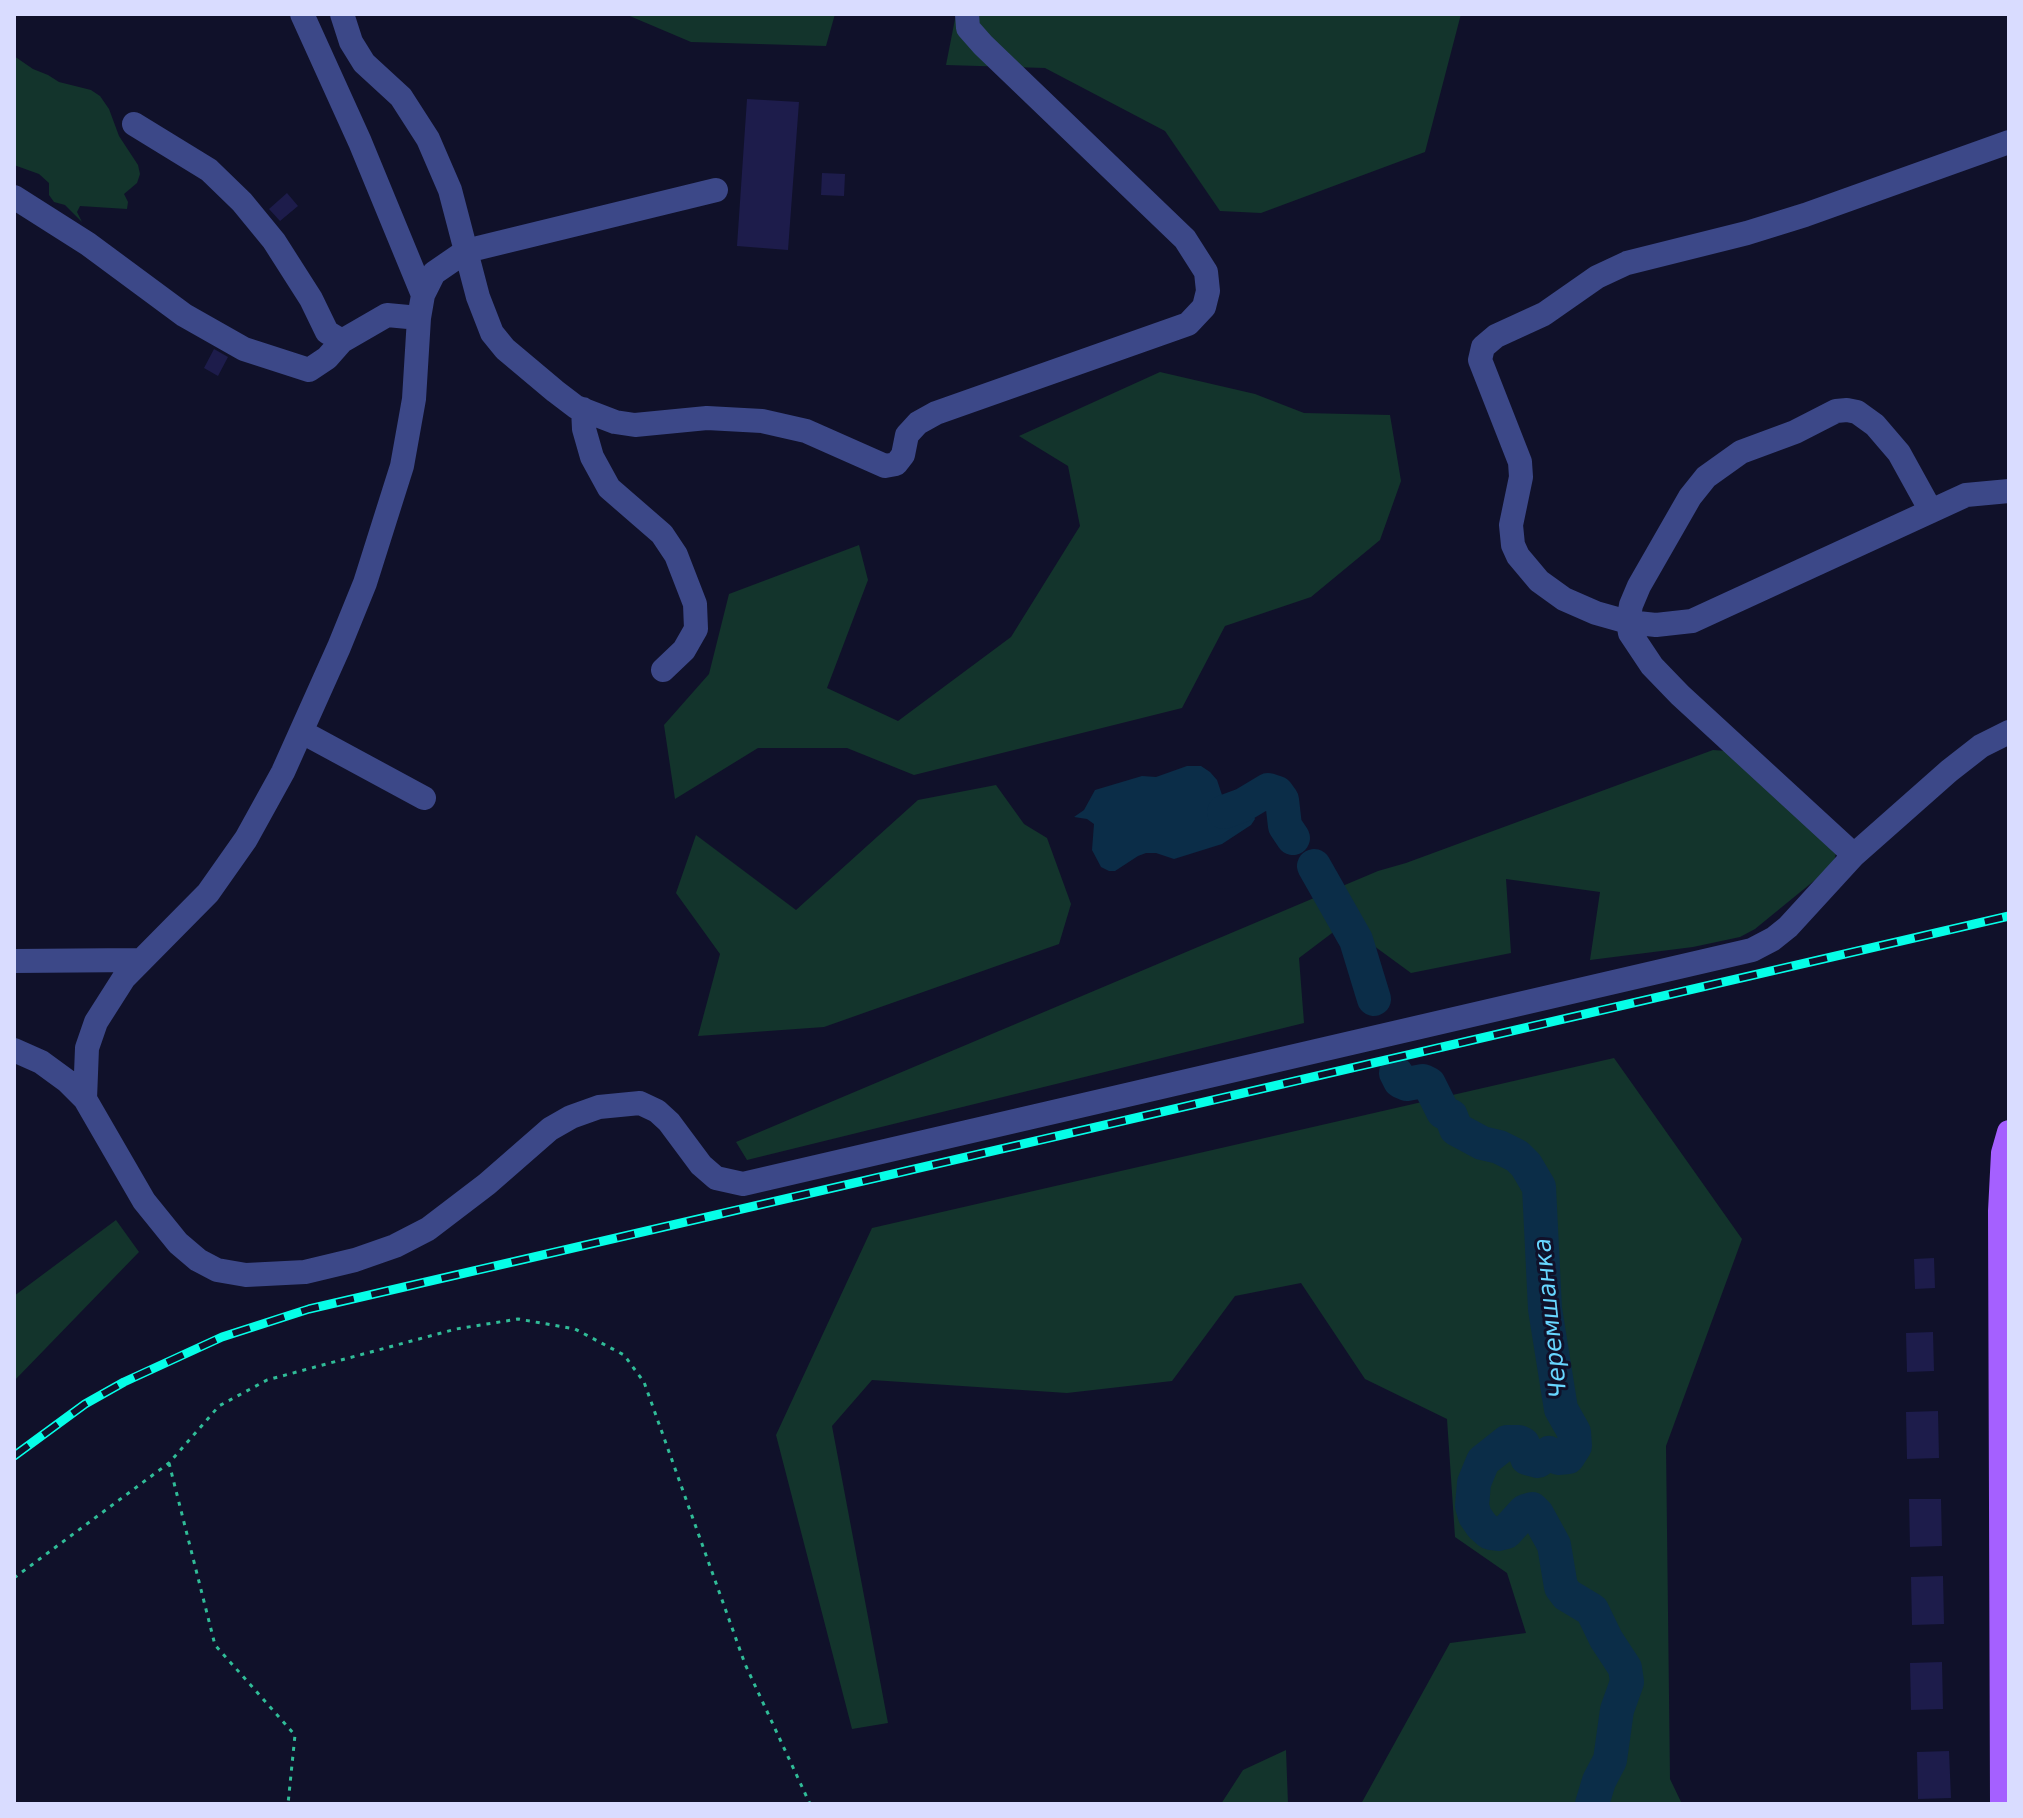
<!DOCTYPE html>
<html>
<head>
<meta charset="utf-8">
<style>
  body { margin:0 }
  #map { position:relative; width:2023px; height:1818px; overflow:hidden; background:#10112a; font-family:"DejaVu Sans",sans-serif }
  canvas { display:block }
  .frame { position:absolute; inset:0; border:16px solid #d9dcff; pointer-events:none }
</style>
</head>
<body>
<div id="map">
<canvas width="2023" height="1818"></canvas>
<div class="frame"></div>
</div>
<script>
const context = document.querySelector('canvas').getContext('2d');
context.lineJoin = 'round';
function fillPath(path, color) { context.fillStyle = color; context.fill(path, 'evenodd'); }
const poly = rows => new Path2D(rows.map(r => 'M' + r).join(''));
function strokePath(path, color, width, dash) { context.strokeStyle = color; context.lineWidth = width; context.lineCap = dash ? 'butt' : 'round'; context.setLineDash(dash || []); context.stroke(path); }
function label(font, color, halo, rows, align = 'center') {
  context.font = font + ' "DejaVu Sans",sans-serif'; context.lineWidth = 6; context.setLineDash([]); context.textBaseline = 'middle'; context.strokeStyle = halo; context.fillStyle = color; for (const [text, x, y, turn = 0] of rows) {
    context.save(); context.translate(x, y); context.rotate((+turn || 0) * Math.PI / 180); context.textAlign = isNaN(turn) ? turn : align; if (halo) context.strokeText(text, 0, 0); context.fillText(text, 0, 0); context.restore();
  }
}
const green = poly([
  [625,14,835,14,826,46,691,42],
  [956,14,1461,14,1425,152,1261,213,1220,211,1165,131,1045,68,946,65],
  [14,56,33,69,48,75,59,82,91,90,100,96,109,109,119,136,138,165,140,174,137,183,124,194,128,202,127,209,80,206,77,212,82,222,65,205,54,202,49,195,49,183,39,174,14,165],
  [1160,372,1255,394,1304,413,1390,415,1401,481,1380,540,1311,597,1225,626,1182,708,914,775,847,748,758,748,675,799,664,725,709,674,729,594,859,545,868,580,827,688,898,721,1011,637,1080,526,1068,466,1019,436],
  [1713,750,1726,751,1836,853,1834,862,1815,880,1755,929,1740,937,1693,947,1590,960,1600,892,1506,879,1511,953,1411,973,1344,924,1299,958,1304,1023,747,1160,736,1142,1378,871,1406,863],
  [996,785,1024,824,1047,838,1071,904,1059,944,824,1027,698,1036,720,954,676,893,696,835,796,910,918,800],
  [1614,1058,1742,1239,1666,1446,1670,1779,1682,1804,1361,1804,1450,1643,1526,1633,1507,1573,1455,1537,1447,1419,1365,1379,1301,1283,1235,1296,1172,1381,1067,1393,872,1380,832,1426,888,1723,852,1729,776,1435,872,1228],
  [116,1220,139,1252,14,1381,14,1296],
  [1286,1750,1288,1804,1221,1804,1243,1770]
]);
const water = poly([
  [1187,766,1201,766,1210,772,1217,780,1223,798,1241,801,1253,814,1255,819,1251,825,1222,844,1174,859,1156,853,1146,853,1138,856,1115,871,1109,871,1101,867,1092,850,1094,824,1087,819,1074,817,1084,810,1095,790,1142,776,1156,777]
]);
const river = poly([
  [1224,812,1243,805,1268,790,1277,793,1282,800,1285,826,1293,838],
  [1314,866,1356,940,1374,999],
  [1396,1073,1400,1081,1407,1084,1423,1081,1429,1084,1443,1112,1451,1116,1456,1129,1482,1143,1499,1147,1517,1156,1526,1165,1539,1187,1545,1309,1561,1409,1574,1432,1575,1446,1568,1457,1558,1458,1549,1453,1538,1461,1527,1458,1523,1444,1519,1442,1507,1442,1483,1461,1474,1483,1472,1506,1475,1516,1482,1526,1490,1533,1498,1534,1506,1532,1525,1511,1532,1509,1537,1514,1554,1545,1561,1587,1567,1595,1592,1610,1606,1639,1625,1668,1627,1682,1617,1710,1610,1760,1599,1781,1592,1804]
]);
const building = poly([
  [747,99,799,102,788,250,737,246],
  [822,173,845,174,844,196,821,195],
  [287,193,298,206,280,221,269,209],
  [214,349,228,357,218,376,204,368],
  [1934,1258,1935,1288,1915,1289,1914,1259],
  [1933,1332,1934,1371,1907,1372,1906,1333],
  [1938,1411,1939,1458,1907,1459,1906,1412],
  [1909,1499,1941,1499,1942,1546,1910,1547],
  [1943,1576,1944,1624,1912,1625,1911,1577],
  [1942,1662,1943,1709,1911,1710,1910,1663],
  [1949,1751,1951,1798,1918,1799,1917,1752]
]);
const path = poly([
  [169,1463,215,1645,295,1735,288,1804],
  [14,1578,169,1463,219,1406,267,1380,456,1329,518,1319,575,1329,624,1355,644,1382,745,1664,810,1804]
]);
const minor = poly([
  [302,14,360,142,423,295],
  [342,14,351,42,364,63,401,97,428,139,450,190,478,297,492,333,505,349,555,391,576,407,615,422,635,425,707,418,762,421,806,431,885,466,896,464,903,455,907,435,918,423,936,413,1188,324,1204,307,1208,291,1206,272,1185,239,983,45,968,28,967,14],
  [134,124,209,170,242,202,274,241,311,299,327,332,342,341,387,315,419,318],
  [2009,142,1805,215,1747,233,1627,263,1597,277,1544,314,1496,336,1483,347,1480,360,1520,462,1521,477,1511,525,1513,545,1518,556,1539,581,1564,599,1596,613,1628,622,1656,625,1692,621,1966,495,2009,491],
  [14,197,88,244,184,315,244,349,309,370,327,358,342,341],
  [583,409,584,429,592,457,609,488,662,534,676,555,695,604,696,629,684,650,663,670],
  [302,732,424,798],
  [1854,855,1680,695,1652,666,1630,633,1628,622,1631,605,1639,586,1690,497,1706,477,1741,452,1795,432,1836,411,1847,410,1857,412,1875,425,1899,453,1931,511],
  [14,961,139,960],
  [14,1050,41,1062,67,1081,85,1099,144,1201,178,1243,198,1260,217,1270,246,1275,305,1272,355,1260,395,1246,428,1229,487,1184,550,1129,571,1117,599,1107,640,1103,657,1111,669,1122,701,1165,716,1178,743,1184,1752,950,1773,939,1788,927,1854,855,1949,771,1981,746,2009,732],
  [85,1099,87,1048,96,1022,124,978,208,893,246,839,283,772,339,647,365,583,402,466,414,399,419,318,423,295,434,273,466,251,716,190]
]);
const major = poly([
  [2002,1804,2000,1211,2003,1153,2009,1132]
]);
const rail = poly([
  [14,1456,85,1404,124,1382,222,1337,309,1309,2009,916]
]);
const waterNames = [
  ["Черемшанка",1552,1318,-96]
];
fillPath(green, '#13342c');
fillPath(water, '#0b2d48');
strokePath(river, '#0b2d48', 34);
fillPath(building, '#1d1c4b');
strokePath(path, '#30bc98', 3, [4, 6]);
strokePath(minor, '#3c4888', 24);
strokePath(major, '#a560ff', 24);
strokePath(rail, '#06fee7', 9);
strokePath(rail, '#10112a', 6, [18]);
label('italic 24px', '#67d6ff', '#10112a', waterNames);
</script>
</body>
</html>
